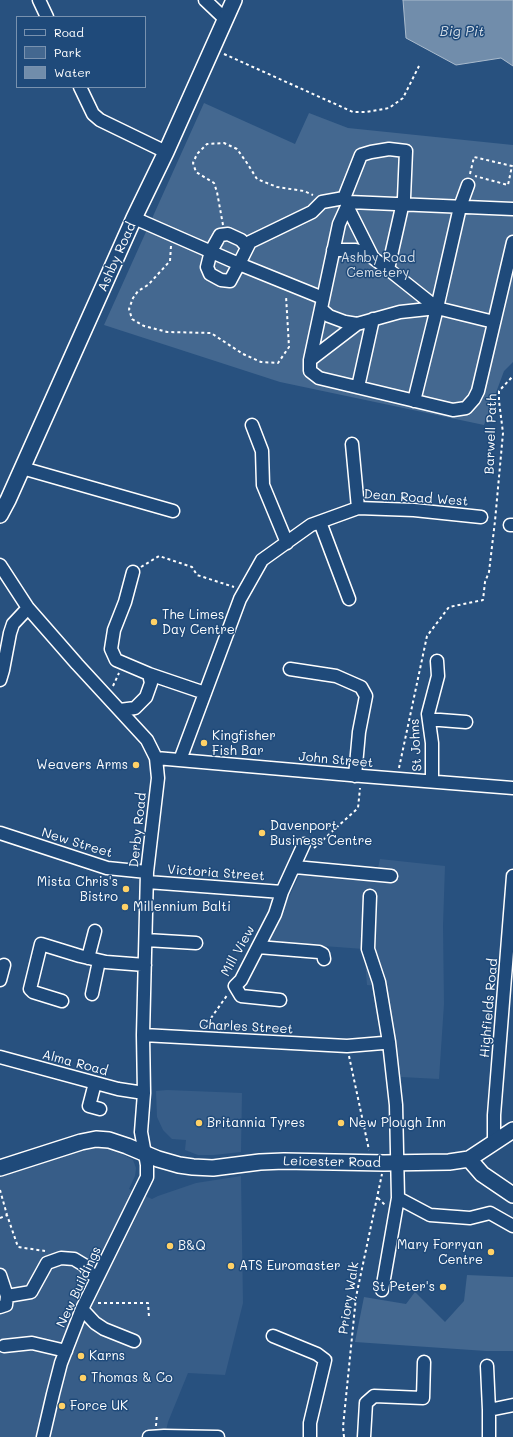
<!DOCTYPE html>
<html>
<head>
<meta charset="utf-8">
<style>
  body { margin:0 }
  #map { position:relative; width:513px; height:1437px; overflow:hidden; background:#28517f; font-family:Mali,sans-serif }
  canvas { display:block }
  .legend { position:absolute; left:16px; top:16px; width:130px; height:72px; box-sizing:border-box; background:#1f4a7a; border:1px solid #7992af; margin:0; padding:5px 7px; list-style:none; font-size:12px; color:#fff }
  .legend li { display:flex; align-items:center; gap:8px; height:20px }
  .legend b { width:20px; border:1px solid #7992af }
</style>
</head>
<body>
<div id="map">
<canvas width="513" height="1437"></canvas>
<ul class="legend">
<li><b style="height:5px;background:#1f4a7a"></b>Road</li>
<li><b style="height:11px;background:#446890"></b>Park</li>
<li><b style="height:11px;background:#718dab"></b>Water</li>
</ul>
</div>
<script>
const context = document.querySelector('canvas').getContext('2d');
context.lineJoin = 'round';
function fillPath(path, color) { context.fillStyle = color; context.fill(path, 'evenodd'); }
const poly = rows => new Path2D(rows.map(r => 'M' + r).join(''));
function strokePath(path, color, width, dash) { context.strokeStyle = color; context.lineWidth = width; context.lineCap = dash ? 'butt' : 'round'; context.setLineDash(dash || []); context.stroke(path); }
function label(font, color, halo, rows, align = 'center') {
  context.font = font + ' Mali,sans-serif'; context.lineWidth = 3; context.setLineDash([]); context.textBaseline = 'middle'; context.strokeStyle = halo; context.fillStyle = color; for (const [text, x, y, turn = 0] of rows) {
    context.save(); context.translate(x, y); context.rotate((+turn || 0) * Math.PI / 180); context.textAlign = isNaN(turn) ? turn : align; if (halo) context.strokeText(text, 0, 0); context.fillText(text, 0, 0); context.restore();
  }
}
const built = poly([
  [380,859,445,866,443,926,444,1004,439,1079,401,1077,403,1149,394,1107,376,986,367,985,364,949,268,942,305,863,378,868],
  [167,1090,242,1093,241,1152,214,1155,198,1155,185,1150,186,1140,172,1139,163,1130,157,1117,156,1091],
  [100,1146,113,1149,133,1160,136,1168,135,1176,129,1189,152,1199,158,1196,196,1183,241,1176,243,1303,225,1375,188,1373,168,1422,165,1435,218,1437,0,1437,0,1177,87,1149]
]);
const green = poly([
  [204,103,295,144,309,113,348,128,513,145,513,362,504,371,484,425,280,382,104,325],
  [467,1275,513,1277,513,1351,486,1351,355,1342,364,1297,406,1304,415,1292,445,1322,464,1301]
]);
const water = poly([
  [403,0,513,0,513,66,501,58,456,65,406,38,403,0]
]);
const path = poly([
  [224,54,353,112,366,112,389,108,403,98,419,66],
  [470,174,474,157,512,166,508,185,475,176],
  [223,225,217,192,214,183,196,172,193,163,197,154,207,144,224,143,237,149,247,163,257,179,277,187,304,191,313,195],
  [171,246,170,261,148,285,138,291,133,298,129,309,132,319,144,326,167,332,211,333,243,354,261,362,278,363,289,347,286,296],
  [141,567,159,556,192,567,197,575,234,587],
  [113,686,119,673],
  [399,768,427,636,449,607,483,600,485,582,489,572,495,521,503,433,499,401,499,391,513,376],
  [314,848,358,808,360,788],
  [204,1028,228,994],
  [349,1056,369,1150],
  [0,1190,7,1215],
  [378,1198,385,1205],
  [0,1218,7,1215,18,1247,45,1251],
  [98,1303,148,1303,149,1317],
  [156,1426,157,1414],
  [344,1437,343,1427,356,1297,382,1174]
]);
const minor = poly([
  [39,0,47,17],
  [205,0,225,19],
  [80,87,93,114,100,120,166,152],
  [349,202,339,224,310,360,310,371,319,378,453,410,466,408,474,399,478,391,513,242],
  [347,206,373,258],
  [134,218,239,264,250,242,312,212,322,202,344,198,349,202,513,209],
  [247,247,241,240,228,234,220,235,211,251,207,267,210,274,221,280,230,281,239,264,323,298],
  [333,250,356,250,369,255,388,269],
  [437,308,494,322],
  [321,309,329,316,345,322,357,324,400,312,437,308,388,269,404,198,406,151,389,149,371,152,361,155,344,198],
  [310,360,357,324],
  [358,387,373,319],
  [414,401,437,308,460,207,468,185],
  [252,425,262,451,263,485,287,543],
  [352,444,358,508],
  [22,468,173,511],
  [320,522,349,599],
  [510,525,513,525],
  [0,565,28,608,77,664,147,740,156,758,158,778,147,872,143,1035,144,1093,141,1132,147,1165,147,1177,82,1309,61,1363,53,1394,43,1437],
  [290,669,336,676,361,687,366,696,359,732,355,776],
  [149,674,205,693],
  [0,680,3,670,10,633,13,624,28,608],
  [120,710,135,708,146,697,151,683,149,674,116,660,111,649,114,630,125,602,133,572],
  [429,720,440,720,466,722],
  [156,758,362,776,513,788],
  [180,760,240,599,262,560,311,525,358,508,414,510,481,517],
  [432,781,432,743,428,714,438,676,437,661],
  [0,833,107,868,147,872],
  [295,867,391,876],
  [147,882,282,892],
  [370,896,368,949,379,982,389,1042,396,1105,398,1198,382,1290],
  [146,940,196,943],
  [258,947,319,952,323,954,324,959],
  [88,958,95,931],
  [0,980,4,965],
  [92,994,99,961],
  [280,1000,241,996,235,986,241,980,275,914,282,892,304,844],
  [62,1001,33,992,30,989,41,944,80,956,106,962,145,965],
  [143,1035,347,1046,383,1043],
  [0,1057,118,1089,144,1093],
  [95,1083,89,1106,100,1109],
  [494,1143,494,1115,513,876],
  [398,1198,430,1215,470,1218,490,1213,513,1226],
  [0,1275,7,1296,6,1305,0,1307],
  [7,1296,31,1292,47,1263,61,1258,74,1259,84,1265,90,1273,97,1277],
  [82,1309,95,1323,104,1329,134,1341],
  [273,1336,317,1354,325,1360,310,1423,310,1437],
  [4,1346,32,1343,66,1351],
  [487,1366,489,1410],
  [149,1437,164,1436,218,1437],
  [364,1437,366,1403,374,1396,423,1398,424,1362],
  [489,1437,489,1410,513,1405]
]);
const major = poly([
  [0,515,8,500,134,218,166,152,234,0],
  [469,1159,482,1174,513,1195],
  [0,1168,81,1142,96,1139,109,1140,127,1146,158,1159,179,1165,193,1167,213,1168,260,1162,284,1161,384,1163,449,1162,469,1159,513,1130]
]);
const markers = [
  [154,622,4,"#ffd166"],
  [204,743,4,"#ffd166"],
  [136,765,4,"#ffd166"],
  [262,833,4,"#ffd166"],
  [126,889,4,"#ffd166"],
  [125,907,4,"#ffd166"],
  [199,1123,4,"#ffd166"],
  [341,1123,4,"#ffd166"],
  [170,1246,4,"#ffd166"],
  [491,1252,4,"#ffd166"],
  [231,1266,4,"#ffd166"],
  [443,1287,4,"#ffd166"],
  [81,1356,4,"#ffd166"],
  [83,1378,4,"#ffd166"],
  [62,1406,4,"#ffd166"]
];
const streetNames = [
  ["Ashby Road",117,257,-66],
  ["Barwell Path",491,434,-88],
  ["Dean Road West",416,498,4],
  ["St Johns",416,745,-93],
  ["John Street",336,760,5],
  ["Derby Road",138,830,-84],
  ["New Street",77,843,17],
  ["Victoria Street",216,873,4],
  ["Mill View",238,951,-61],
  ["Highfields Road",489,1008,-85],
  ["Charles Street",246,1027,3],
  ["Alma Road",75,1063,15],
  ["Leicester Road",332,1162,1],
  ["New Buildings",79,1287,-65],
  ["Priory Walk",349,1298,-81]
];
const parkNames = [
  ["Ashby Road",378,258],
  ["Cemetery",378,273]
];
const poiNames = [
  ["The Limes",162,615],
  ["Day Centre",162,630],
  ["Kingfisher",212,736],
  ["Fish Bar",212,751],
  ["Weavers Arms",128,765,"right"],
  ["Davenport",270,826],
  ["Business Centre",270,841],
  ["Mista Chris's",118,882,"right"],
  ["Bistro",118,897,"right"],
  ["Millennium Balti",133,907],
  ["Britannia Tyres",207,1123],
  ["New Plough Inn",349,1123],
  ["Mary Forryan",483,1245,"right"],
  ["Centre",483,1260,"right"],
  ["B&Q",178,1246],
  ["ATS Euromaster",239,1266],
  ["St Peter's",435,1287,"right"],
  ["Karns",89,1356],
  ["Thomas & Co",91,1378],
  ["Force UK",70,1406]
];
const waterNames = [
  ["Big Pit",462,32]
];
fillPath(built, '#375d88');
fillPath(green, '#446890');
fillPath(water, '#718dab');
strokePath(water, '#aabbcd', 1);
strokePath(minor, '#fff', 15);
strokePath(major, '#fff', 18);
strokePath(path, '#fff', 2, [3, 3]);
strokePath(minor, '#1f4a7a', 12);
strokePath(major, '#1f4a7a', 15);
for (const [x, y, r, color] of markers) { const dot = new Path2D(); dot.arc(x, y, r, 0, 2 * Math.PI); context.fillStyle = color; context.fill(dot); strokePath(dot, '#1f4a7a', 1.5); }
label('13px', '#fff', '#1f4a7a', streetNames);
label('13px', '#dae1e9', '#1f4a7a', parkNames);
label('13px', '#fff', '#1f4a7a', poiNames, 'left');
label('italic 14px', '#d4dde6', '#1f4a7a', waterNames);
</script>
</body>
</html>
